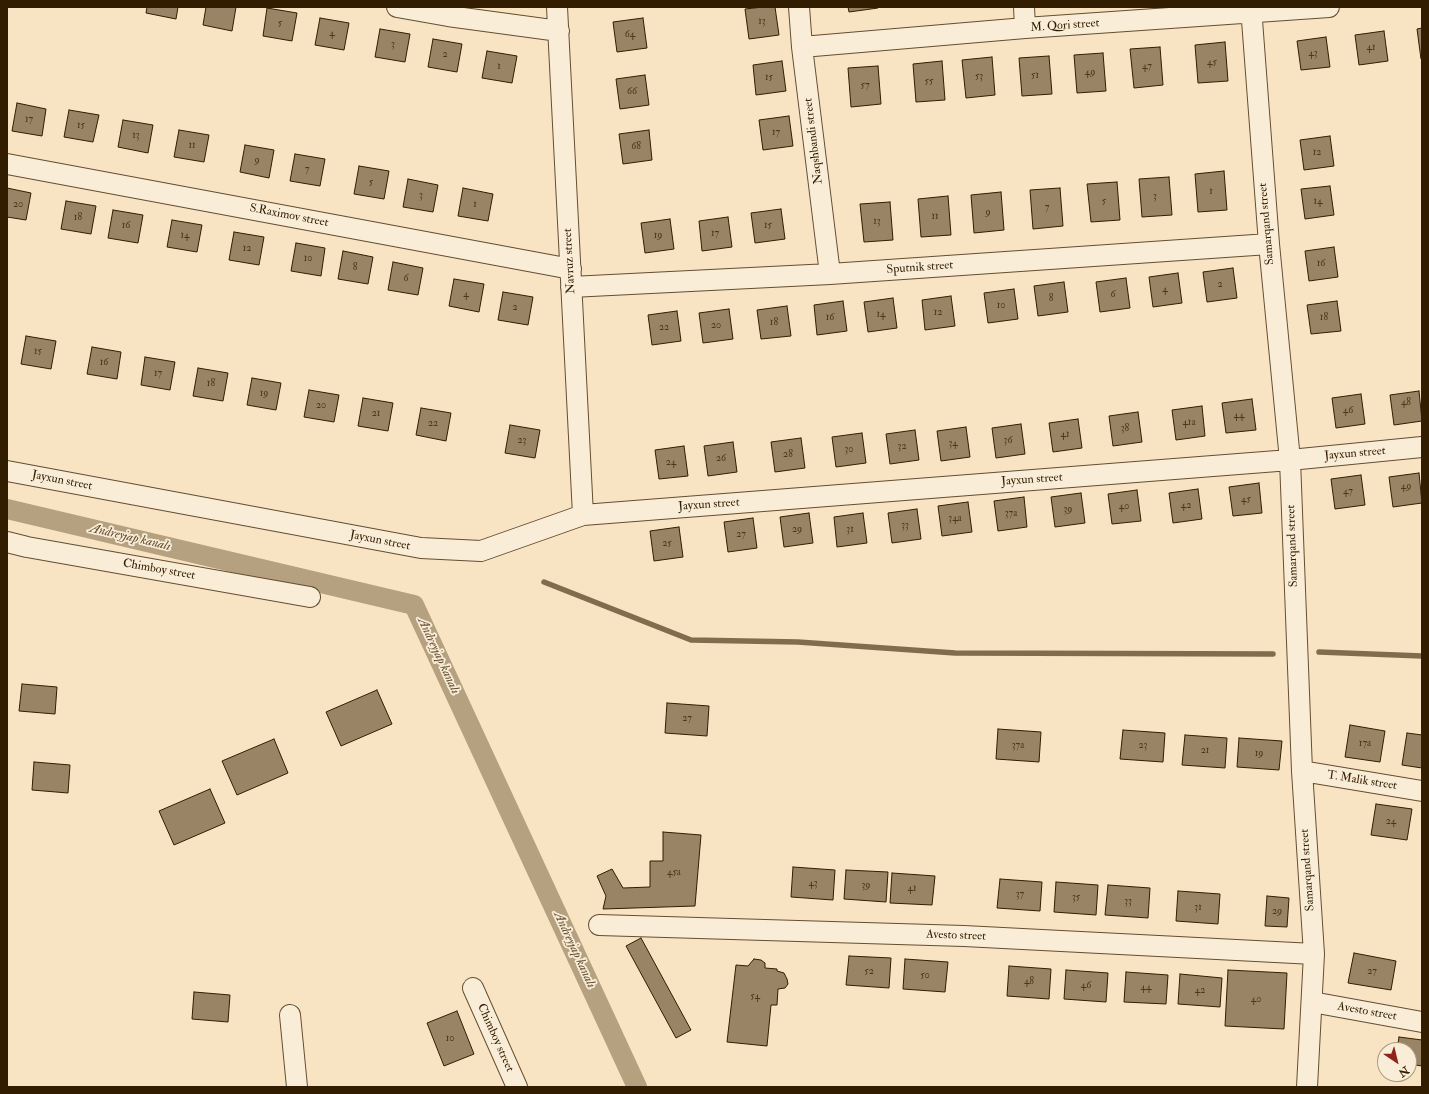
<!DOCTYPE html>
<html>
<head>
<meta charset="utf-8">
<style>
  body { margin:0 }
  #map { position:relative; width:1429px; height:1094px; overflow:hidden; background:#f8e3c2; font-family:"IM FELL Double Pica",serif }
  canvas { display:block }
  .frame { position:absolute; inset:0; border:8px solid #321d00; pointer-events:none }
  .north { position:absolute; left:1377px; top:1042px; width:40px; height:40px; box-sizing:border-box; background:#faedd7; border:1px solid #aa9a81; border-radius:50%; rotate:145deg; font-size:11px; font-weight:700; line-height:16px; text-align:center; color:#321d00 }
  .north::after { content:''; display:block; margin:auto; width:14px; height:18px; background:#8f2418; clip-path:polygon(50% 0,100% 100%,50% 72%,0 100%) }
</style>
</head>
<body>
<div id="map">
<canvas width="1429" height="1094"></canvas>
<div class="frame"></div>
<div class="north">N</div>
</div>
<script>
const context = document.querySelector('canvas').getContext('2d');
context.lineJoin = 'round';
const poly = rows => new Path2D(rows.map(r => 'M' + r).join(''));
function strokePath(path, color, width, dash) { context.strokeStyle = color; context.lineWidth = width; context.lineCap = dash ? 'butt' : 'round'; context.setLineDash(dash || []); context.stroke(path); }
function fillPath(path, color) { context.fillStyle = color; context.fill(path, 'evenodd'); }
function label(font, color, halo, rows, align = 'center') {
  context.font = font + ' "IM FELL Double Pica",serif'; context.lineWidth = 3.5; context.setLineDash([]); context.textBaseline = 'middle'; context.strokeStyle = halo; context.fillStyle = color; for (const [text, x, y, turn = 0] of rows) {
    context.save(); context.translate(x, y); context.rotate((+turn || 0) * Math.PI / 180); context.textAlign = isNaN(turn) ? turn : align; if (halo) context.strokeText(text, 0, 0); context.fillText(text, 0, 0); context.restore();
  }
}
const stream = poly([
  [544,582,691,640,798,642,955,653,1273,654],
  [1319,652,1422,656]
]);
const canal = poly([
  [7,509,414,605,637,1087]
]);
const building = poly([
  [147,7,178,7,176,19,146,13,147,7],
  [206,7,236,7,232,31,203,25,206,7],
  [763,7,775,7,779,35,749,39,745,9,763,7],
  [848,7,878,7,878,8,849,12,848,7],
  [267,8,297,13,292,41,263,36,267,8],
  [320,18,349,23,344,50,315,45,320,18],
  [643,18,647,48,617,52,613,22,643,18],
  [1422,28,1422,59,1421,59,1417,29,1422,28],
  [380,29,410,34,405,62,375,57,380,29],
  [1384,31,1388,61,1359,65,1355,35,1384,31],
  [1326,37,1330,67,1301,70,1297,41,1326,37],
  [433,39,462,44,457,72,428,67,433,39],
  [1225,42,1228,81,1198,83,1195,45,1225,42],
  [1160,47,1163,85,1134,88,1130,49,1160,47],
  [487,51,517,56,512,83,482,78,487,51],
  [1103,53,1106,91,1077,93,1074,55,1103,53],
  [1049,56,1052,94,1022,96,1019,58,1049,56],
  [992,57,995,95,966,98,962,60,992,57],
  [782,61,786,91,756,95,753,65,782,61],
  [942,61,945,100,916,102,913,64,942,61],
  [878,66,881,104,851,107,848,68,878,66],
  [645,75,649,105,620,109,616,79,645,75],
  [17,103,46,109,42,136,12,131,17,103],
  [69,110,99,115,93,142,64,137,69,110],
  [789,116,793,146,763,150,759,120,789,116],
  [123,120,153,125,148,153,118,147,123,120],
  [179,130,209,135,204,162,174,157,179,130],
  [649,130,652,160,623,164,619,134,649,130],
  [1330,136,1334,166,1304,170,1300,140,1330,136],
  [245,145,274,150,269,178,240,172,245,145],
  [295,154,325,159,320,186,290,181,295,154],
  [359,166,389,171,384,199,354,194,359,166],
  [1224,171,1227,210,1198,212,1195,174,1224,171],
  [1169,177,1172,215,1142,217,1139,179,1169,177],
  [408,179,438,185,433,212,403,207,408,179],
  [1117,182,1120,220,1091,222,1087,184,1117,182],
  [1330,186,1334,215,1305,219,1301,189,1330,186],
  [7,188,31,193,26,220,7,217,7,188],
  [463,188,493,194,488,221,458,216,463,188],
  [1060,188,1063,226,1033,229,1030,190,1060,188],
  [1001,192,1004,230,974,233,971,195,1001,192],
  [948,196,951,235,921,237,918,199,948,196],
  [66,201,96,206,91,234,61,229,66,201],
  [890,202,893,240,864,242,860,204,890,202],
  [781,209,785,239,755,243,751,213,781,209],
  [113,210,143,215,138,243,108,238,113,210],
  [728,217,732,247,702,251,699,221,728,217],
  [670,219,674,249,645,253,641,223,670,219],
  [172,220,202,225,197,252,167,247,172,220],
  [234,232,264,237,259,265,229,260,234,232],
  [296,243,325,248,321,276,291,271,296,243],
  [1334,247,1338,277,1309,281,1305,251,1334,247],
  [343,251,373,257,368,284,338,279,343,251],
  [393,262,423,268,418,295,388,290,393,262],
  [1233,268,1237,298,1207,302,1203,272,1233,268],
  [1178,273,1182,303,1153,307,1149,277,1178,273],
  [1126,278,1130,308,1100,312,1096,282,1126,278],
  [454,279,484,284,479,312,449,306,454,279],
  [1064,282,1068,312,1038,316,1034,286,1064,282],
  [1014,289,1018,319,988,323,984,293,1014,289],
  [503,292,533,297,528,325,498,320,503,292],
  [951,296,955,326,925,330,922,300,951,296],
  [893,298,897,328,868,332,864,302,893,298],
  [843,301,847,331,817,335,814,305,843,301],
  [1337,301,1341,331,1311,334,1307,305,1337,301],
  [787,306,791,336,761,339,757,310,787,306],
  [729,309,733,339,703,343,699,313,729,309],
  [677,311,681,341,652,345,648,315,677,311],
  [26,336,56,341,51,369,21,364,26,336],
  [92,347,121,352,117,379,87,374,92,347],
  [145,357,175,362,170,390,141,385,145,357],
  [198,368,228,373,223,401,193,396,198,368],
  [252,378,281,383,276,410,247,405,252,378],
  [309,390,339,395,334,422,304,417,309,390],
  [1419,391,1422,421,1394,425,1390,395,1419,391],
  [1361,394,1365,424,1336,428,1332,398,1361,394],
  [363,398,393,403,388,431,358,426,363,398],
  [1252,399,1256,430,1226,433,1222,403,1252,399],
  [1202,406,1205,436,1176,440,1172,410,1202,406],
  [421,408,451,413,446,441,416,435,421,408],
  [1138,412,1142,442,1113,446,1109,416,1138,412],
  [1078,419,1082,448,1053,452,1049,423,1078,419],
  [1021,424,1025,454,996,458,992,428,1021,424],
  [510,425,540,430,535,458,505,453,510,425],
  [966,427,970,457,941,461,937,431,966,427],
  [915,430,919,460,890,464,886,434,915,430],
  [862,433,866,463,836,467,832,437,862,433],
  [801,438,805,468,775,472,771,442,801,438],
  [733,442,737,472,708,476,704,446,733,442],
  [684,446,688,476,659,479,655,450,684,446],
  [1419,473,1422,503,1393,507,1389,477,1419,473],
  [1361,475,1365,505,1335,509,1331,479,1361,475],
  [1259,483,1262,513,1233,516,1229,487,1259,483],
  [1198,489,1202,519,1173,523,1169,493,1198,489],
  [1137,490,1141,521,1112,524,1108,494,1137,490],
  [1081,493,1085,523,1055,527,1051,497,1081,493],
  [1024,497,1027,527,998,531,994,501,1024,497],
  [968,502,972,532,942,536,938,506,968,502],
  [917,509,921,539,892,543,888,513,917,509],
  [809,513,813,543,784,547,780,517,809,513],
  [863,513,867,543,837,547,834,517,863,513],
  [753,518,757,548,728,552,724,522,753,518],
  [679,527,683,557,654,561,650,531,679,527],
  [22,684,57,687,55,714,19,711,22,684],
  [377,690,392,724,341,746,326,712,377,690],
  [667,703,709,706,707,736,665,733,667,703],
  [1350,725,1385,731,1380,762,1345,757,1350,725],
  [998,729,1041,732,1039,762,996,759,998,729],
  [1123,730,1165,733,1163,762,1120,759,1123,730],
  [1407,733,1422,735,1422,768,1402,765,1407,733],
  [1185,735,1227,738,1225,768,1182,765,1185,735],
  [1239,738,1282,741,1279,770,1237,767,1239,738],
  [274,739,288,773,237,795,222,761,274,739],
  [34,762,70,765,68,793,32,790,34,762],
  [210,789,225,823,174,845,159,811,210,789],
  [1376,804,1412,809,1407,840,1371,835,1376,804],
  [663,832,701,835,695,906,603,909,606,896,597,876,612,869,623,888,650,887,650,861,663,861,663,832],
  [793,867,835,870,833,900,791,897,793,867],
  [846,870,888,872,886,902,844,899,846,870],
  [892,873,935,876,932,905,890,903,892,873],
  [1000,879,1042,882,1040,911,997,908,1000,879],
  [1056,882,1098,885,1096,915,1054,912,1056,882],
  [1108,885,1150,888,1148,918,1105,915,1108,885],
  [1178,891,1220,894,1218,924,1176,921,1178,891],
  [1267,896,1289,898,1287,927,1265,926,1267,896],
  [641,938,691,1030,676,1038,626,946,641,938],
  [1354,953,1396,961,1391,990,1348,983,1354,953],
  [849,956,891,958,889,988,846,985,849,956],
  [754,959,761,960,765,963,765,968,777,969,777,971,784,973,787,979,788,984,785,988,778,989,777,1005,771,1005,767,1046,727,1042,736,965,748,966,754,959],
  [905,959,948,962,945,992,903,989,905,959],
  [1009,966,1051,969,1049,999,1007,996,1009,966],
  [1066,970,1108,973,1106,1002,1064,999,1066,970],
  [1228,970,1287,973,1284,1029,1225,1026,1228,970],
  [1126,972,1168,975,1166,1004,1124,1002,1126,972],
  [1180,974,1222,978,1220,1007,1178,1004,1180,974],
  [194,992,230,995,228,1022,192,1019,194,992],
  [457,1011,474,1054,444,1066,427,1023,457,1011],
  [1399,1037,1422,1040,1422,1066,1409,1064,1409,1050,1397,1050,1399,1037]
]);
const minor = poly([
  [397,7,448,16,559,31],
  [557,7,583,515],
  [799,7,802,47,830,274],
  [1024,7,1025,28],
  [1251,7,1269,244,1290,460,1302,771,1314,954,1307,1087],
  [802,47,1025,28,1329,7],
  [7,164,571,269],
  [571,287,830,274,1269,244],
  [7,471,421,548,481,551,583,515,1290,460,1422,447],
  [7,542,27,547,310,597],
  [1302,771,1422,791],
  [599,925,964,936,1314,954],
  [473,988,517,1087],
  [1312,1002,1422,1022],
  [290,1015,297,1087]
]);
const numberNames = [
  ["13",762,22],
  ["5",280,24],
  ["4",332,34],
  ["64",630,35],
  ["3",393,45],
  ["41",1371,48],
  ["43",1313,54],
  ["2",445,55],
  ["45",1212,63],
  ["1",499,67],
  ["47",1147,67],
  ["49",1090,73],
  ["51",1035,76],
  ["53",979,77],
  ["15",769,78],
  ["55",929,82],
  ["57",865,86],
  ["66",632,92],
  ["17",29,120],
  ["15",81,126],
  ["17",776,133],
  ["13",136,136],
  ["11",192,146],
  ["68",636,147],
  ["12",1317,153],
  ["9",257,161],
  ["7",307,170],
  ["5",371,183],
  ["1",1211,192],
  ["3",421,196],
  ["3",1155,197],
  ["5",1104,202],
  ["14",1318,202],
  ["20",18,205],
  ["1",475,205],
  ["7",1047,208],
  ["9",988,213],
  ["11",935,217],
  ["18",78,218],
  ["13",877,222],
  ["16",126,226],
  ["15",768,226],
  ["17",715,234],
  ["14",185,236],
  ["19",658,236],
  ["12",247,249],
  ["10",308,259],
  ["16",1321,264],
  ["8",355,268],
  ["6",406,279],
  ["2",1220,285],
  ["4",1165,290],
  ["4",466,295],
  ["6",1113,295],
  ["8",1051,299],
  ["10",1001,306],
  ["2",515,308],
  ["12",938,313],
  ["14",881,315],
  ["16",830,318],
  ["18",1324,318],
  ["18",774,323],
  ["20",716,326],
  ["22",664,328],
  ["15",38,352],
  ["16",104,363],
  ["17",158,374],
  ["18",211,384],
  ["19",264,394],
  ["48",1406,403],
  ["20",321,406],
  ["46",1348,411],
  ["21",376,414],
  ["44",1239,416],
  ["41a",1189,423],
  ["22",433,424],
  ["38",1125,429],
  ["41",1065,435],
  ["23",522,441],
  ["36",1008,441],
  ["34",953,444],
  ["32",902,447],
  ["30",849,450],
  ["28",788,455],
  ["26",721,459],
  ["24",671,463],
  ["49",1406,487],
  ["47",1348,492],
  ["45",1246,500],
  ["42",1186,506],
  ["40",1124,507],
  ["39",1068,510],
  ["37a",1011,514],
  ["34a",955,519],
  ["33",905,526],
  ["29",797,530],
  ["31",850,530],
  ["27",741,535],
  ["25",667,544],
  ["27",687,719],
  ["17a",1365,744],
  ["37a",1018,746],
  ["23",1143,746],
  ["21",1205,751],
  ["19",1259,754],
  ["24",1391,822],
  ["45a",674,873],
  ["43",813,884],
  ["39",866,886],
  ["41",912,889],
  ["37",1020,895],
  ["35",1076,898],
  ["33",1128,902],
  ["31",1198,908],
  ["29",1277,912],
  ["52",869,972],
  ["27",1372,972],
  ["50",925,976],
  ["48",1029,982],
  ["46",1086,986],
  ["44",1146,988],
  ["42",1200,991],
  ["54",755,997],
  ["40",1256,1000],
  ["10",450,1039]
];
const streetNames = [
  ["M. Qori street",1065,26,-4],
  ["Naqshbandi street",814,141,-97],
  ["S.Raximov street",289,216,11],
  ["Samarqand street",1267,224,-95],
  ["Navruz street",570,261,-93],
  ["Sputnik street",920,268,-4],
  ["Jayxun street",1355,454,-5],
  ["Jayxun street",1032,480,-4],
  ["Jayxun street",62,481,11],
  ["Jayxun street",709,505,-4],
  ["Jayxun street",380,541,11],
  ["Samarqand street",1293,546,-92],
  ["Chimboy street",159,570,10],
  ["T. Malik street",1362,781,9],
  ["Samarqand street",1308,870,-94],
  ["Avesto street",956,936,2],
  ["Avesto street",1367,1012,10],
  ["Chimboy street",495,1038,66]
];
const waterNames = [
  ["Andreyjap kanalı",130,538,13],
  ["Andreyjap kanalı",438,656,65],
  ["Andreyjap kanalı",574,950,65]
];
strokePath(stream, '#816c4d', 5.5);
strokePath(canal, '#b5a080', 20);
fillPath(building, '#998465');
strokePath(building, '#321d00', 1);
strokePath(minor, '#644e30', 22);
strokePath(minor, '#faedd7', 20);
label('10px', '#4c3719', null, numberNames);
label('12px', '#321d00', '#faedd7', streetNames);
label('italic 13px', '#665133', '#faedd7', waterNames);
</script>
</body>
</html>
